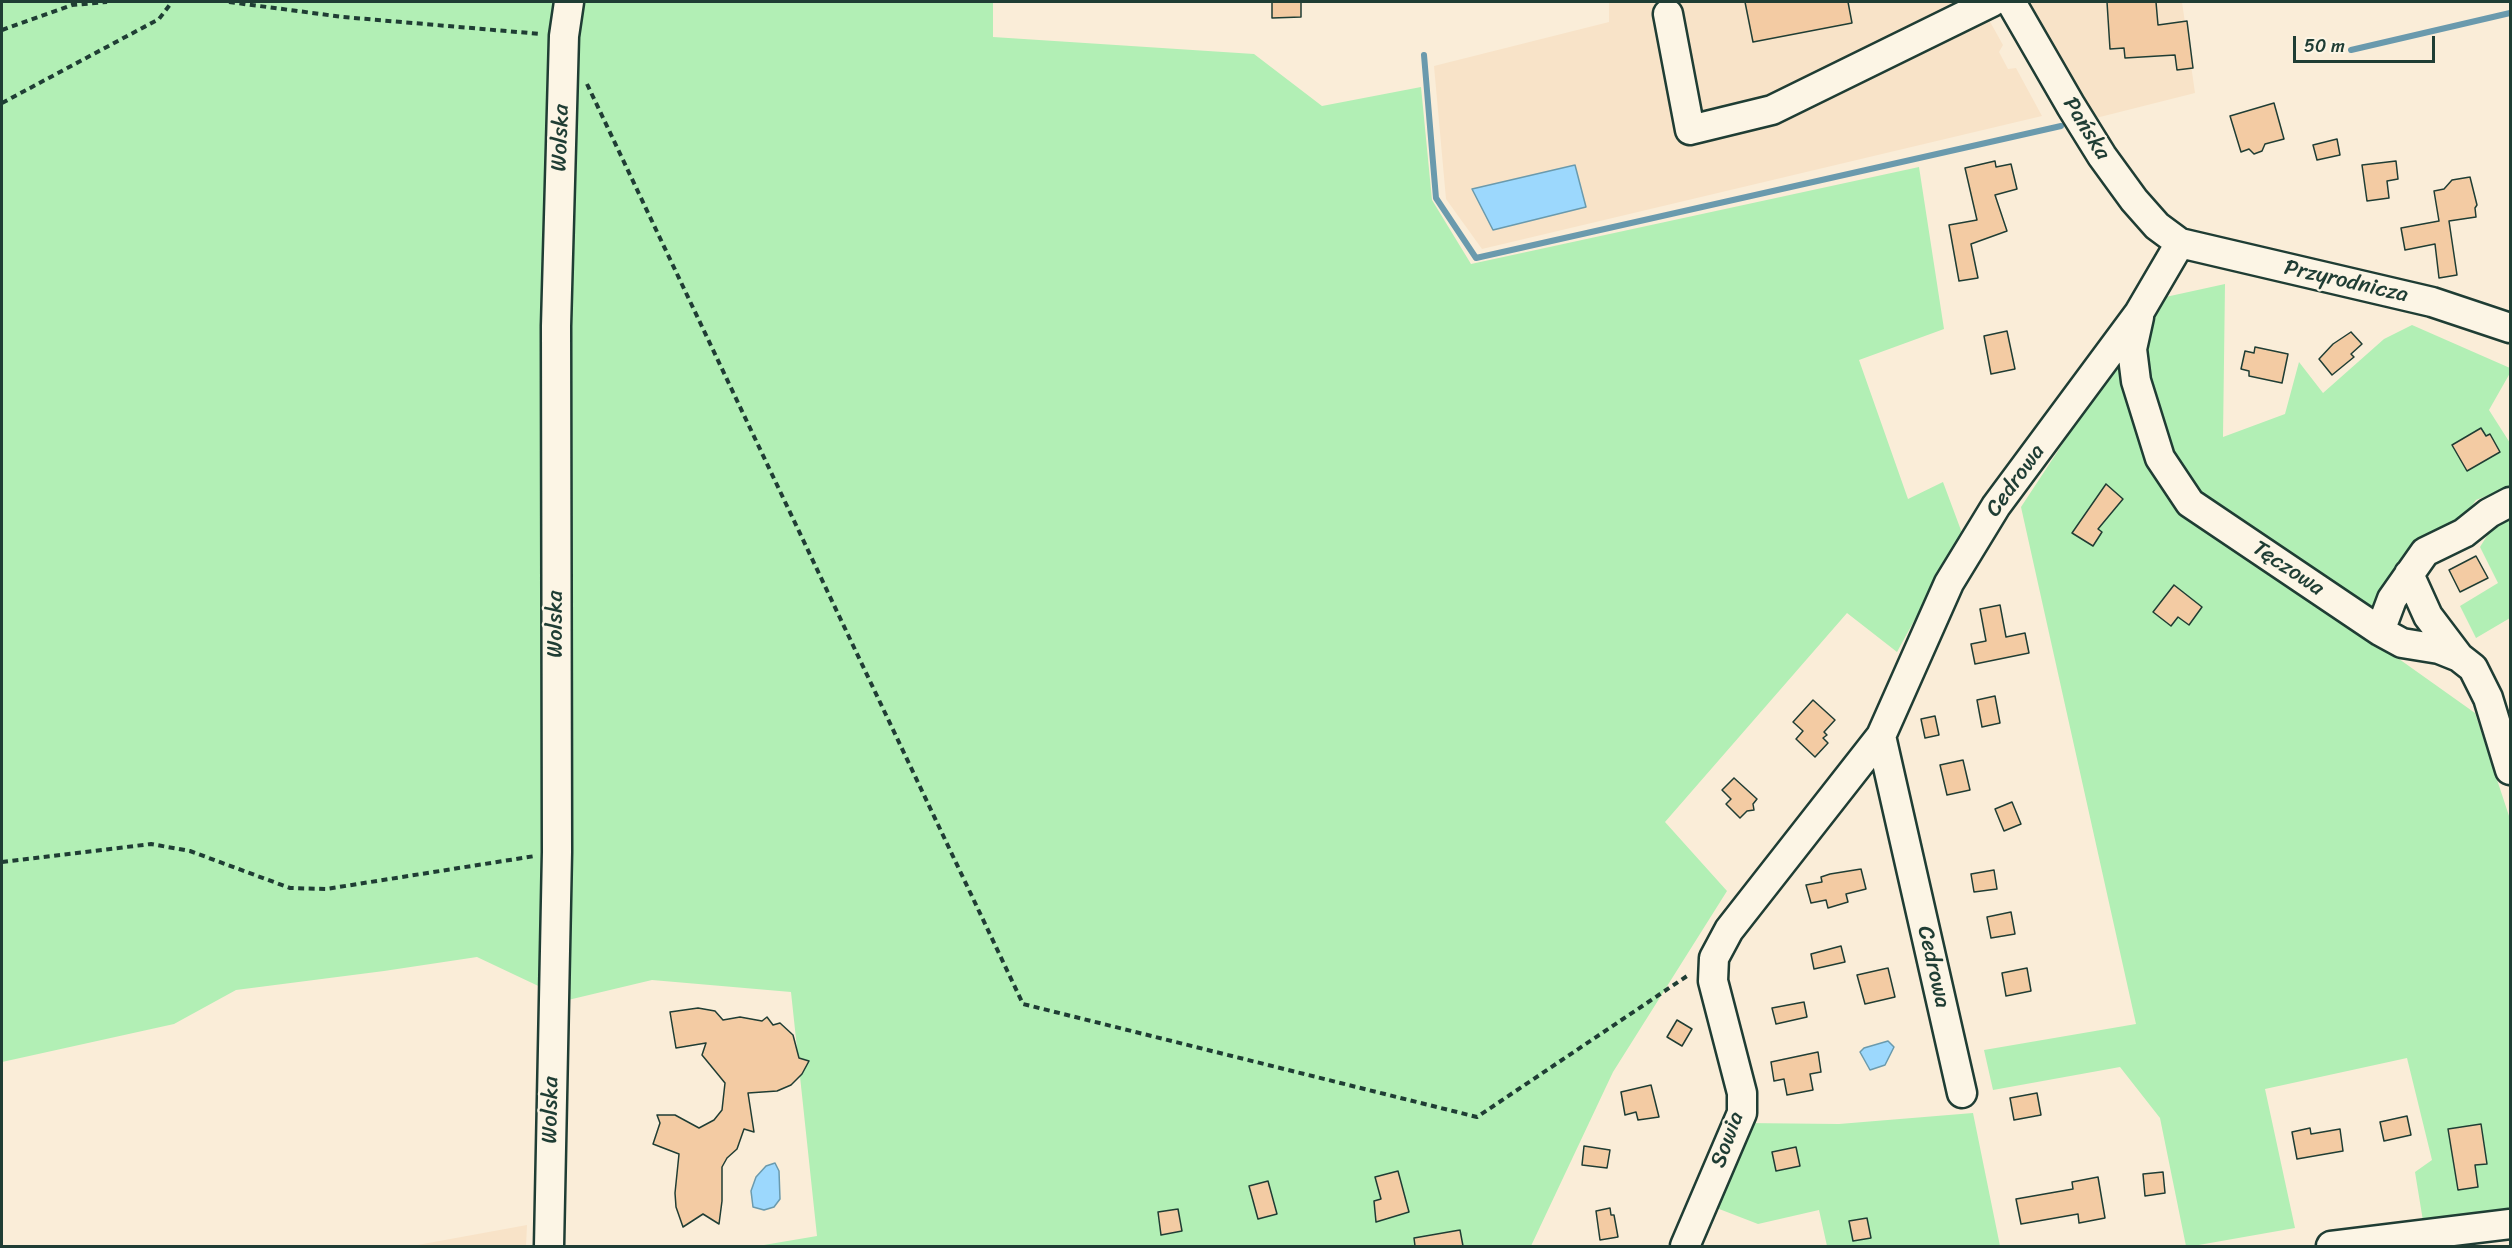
<!DOCTYPE html>
<html>
<head>
<meta charset="utf-8">
<style>
  body { margin:0 }
  #map { position:relative; width:2512px; height:1248px; overflow:hidden; background:#faedd8; font-family:Sriracha,sans-serif }
  canvas { display:block }
  .frame { position:absolute; inset:0; border:3px solid #1f3d34; pointer-events:none }
  .scale { position:absolute; left:2293px; top:36px; width:142px; height:27px; box-sizing:border-box; border:3px solid #1f3d34; border-top:0; padding-left:8px; font-size:18px; line-height:21px; white-space:nowrap; color:#1f3d34; -webkit-text-stroke:4px #fcf5e5; paint-order:stroke }
</style>
</head>
<body>
<div id="map">
<canvas width="2512" height="1248"></canvas>
<div class="frame"></div>
<div class="scale">50 m</div>
</div>
<script>
const context = document.querySelector('canvas').getContext('2d');
context.lineJoin = 'round';
function fillPath(path, color) { context.fillStyle = color; context.fill(path, 'evenodd'); }
const poly = rows => new Path2D(rows.map(r => 'M' + r).join(''));
function strokePath(path, color, width, dash) { context.strokeStyle = color; context.lineWidth = width; context.lineCap = dash ? 'butt' : 'round'; context.setLineDash(dash || []); context.stroke(path); }
function label(font, color, halo, rows, align = 'center') {
  context.font = font + ' Sriracha,sans-serif'; context.lineWidth = 4.5; context.setLineDash([]); context.textBaseline = 'middle'; context.strokeStyle = halo; context.fillStyle = color; for (const [text, x, y, turn = 0] of rows) {
    context.save(); context.translate(x, y); context.rotate((+turn || 0) * Math.PI / 180); context.textAlign = isNaN(turn) ? turn : align; if (halo) context.strokeText(text, 0, 0); context.fillText(text, 0, 0); context.restore();
  }
}
const built = poly([
  [1609,2,1979,2,2003,45,1999,52,2008,69,2016,68,2042,116,1482,249,1446,199,1434,66,1609,22],
  [2025,2,2182,2,2195,93,2092,119],
  [527,1225,526,1246,412,1246]
]);
const green = poly([
  [2,2,993,2,993,37,1254,54,1322,106,1421,87,1432,200,1471,264,1919,167,1944,329,1859,360,1908,499,1943,482,1962,533,1897,652,1847,613,1665,822,1727,891,1613,1072,1531,1246,758,1246,817,1236,791,992,652,980,568,1000,477,957,384,971,236,990,174,1024,2,1062],
  [2225,284,2223,437,2285,414,2299,362,2323,393,2384,339,2412,325,2510,368,2510,373,2489,410,2510,443,2510,487,2476,500,2434,561,2404,579,2405,612,2355,606,2208,504,2152,438,2144,326,2161,298],
  [2123,352,2181,504,2475,713,2510,819,2510,1211,2423,1221,2415,1172,2432,1160,2407,1058,2265,1089,2295,1228,2193,1246,2186,1246,2160,1118,2120,1067,1993,1090,1984,1050,2136,1024,2021,507],
  [2510,514,2510,618,2476,638,2460,606,2498,583,2480,547,2495,523],
  [1973,1113,2000,1246,1827,1246,1819,1210,1758,1224,1714,1207,1744,1123,1839,1124]
]);
const water = poly([
  [1575,165,1586,207,1493,230,1472,189,1575,165],
  [1888,1041,1894,1047,1885,1065,1870,1070,1860,1052,1864,1048,1888,1041],
  [775,1163,779,1171,780,1199,774,1207,764,1210,753,1207,751,1191,756,1177,766,1166,775,1163]
]);
const stream = poly([
  [2351,50,2510,13],
  [1424,55,1436,198,1476,258,2061,126]
]);
const building = poly([
  [1272,2,1301,2,1301,17,1272,18,1272,2],
  [1745,2,1848,2,1852,23,1753,42,1745,2],
  [2107,2,2156,2,2158,25,2187,21,2193,68,2177,70,2175,55,2125,58,2124,48,2110,49,2107,2],
  [2274,103,2284,139,2265,144,2262,151,2254,154,2249,149,2241,152,2230,116,2274,103],
  [2337,139,2340,155,2317,160,2313,145,2337,139],
  [1995,161,1996,167,2011,164,2017,189,1995,195,2007,231,1971,244,1978,278,1959,281,1949,225,1977,220,1965,168,1995,161],
  [2396,161,2398,179,2387,181,2389,198,2367,201,2362,165,2396,161],
  [2470,177,2477,205,2475,208,2476,217,2449,221,2457,275,2439,278,2435,244,2405,250,2401,228,2439,221,2434,191,2444,189,2452,180,2470,177],
  [2007,331,2015,369,1991,374,1984,336,2007,331],
  [2351,332,2362,344,2351,354,2354,357,2332,375,2319,359,2333,344,2351,332],
  [2255,347,2288,354,2282,383,2249,376,2249,371,2241,369,2245,351,2254,353,2255,347],
  [2481,428,2486,436,2490,434,2500,452,2467,471,2452,445,2481,428],
  [2106,484,2123,499,2098,529,2102,532,2093,546,2072,533,2106,484],
  [2476,556,2488,578,2460,592,2449,570,2476,556],
  [2174,585,2202,607,2189,625,2178,617,2171,626,2153,612,2174,585],
  [2000,605,2006,637,2025,633,2029,653,1975,664,1971,644,1986,641,1980,609,2000,605],
  [1995,696,2000,723,1982,727,1977,700,1995,696],
  [1813,700,1835,720,1824,732,1827,735,1823,738,1828,743,1815,757,1796,739,1803,731,1793,722,1813,700],
  [1935,716,1939,735,1925,738,1921,719,1935,716],
  [1963,760,1970,790,1947,795,1940,765,1963,760],
  [1734,778,1757,799,1753,804,1754,810,1747,811,1740,818,1726,804,1731,799,1722,790,1734,778],
  [2012,802,2021,824,2004,831,1995,809,2012,802],
  [1861,869,1866,889,1846,894,1848,902,1828,908,1826,900,1811,903,1806,885,1822,882,1821,877,1830,874,1861,869],
  [1994,870,1997,889,1974,892,1971,874,1994,870],
  [2011,912,2015,934,1991,938,1987,917,2011,912],
  [1841,946,1845,962,1814,969,1811,954,1841,946],
  [1888,968,1895,997,1865,1004,1857,975,1888,968],
  [2027,968,2031,991,2006,996,2002,973,2027,968],
  [1804,1002,1807,1017,1776,1024,1772,1008,1804,1002],
  [698,1008,715,1011,723,1020,740,1017,762,1021,767,1017,773,1025,780,1023,793,1035,799,1058,809,1061,802,1074,791,1085,777,1091,748,1093,754,1132,744,1129,737,1149,727,1158,722,1167,722,1201,719,1224,703,1214,683,1227,676,1207,675,1193,679,1154,653,1144,660,1123,657,1115,675,1115,699,1128,714,1120,722,1110,725,1083,702,1055,706,1043,676,1048,670,1012,698,1008],
  [1677,1020,1692,1029,1682,1046,1667,1037,1677,1020],
  [1818,1052,1821,1072,1810,1074,1813,1090,1787,1095,1784,1079,1774,1081,1771,1062,1818,1052],
  [1651,1085,1659,1117,1638,1120,1636,1112,1625,1115,1621,1092,1651,1085],
  [2037,1093,2041,1115,2014,1120,2010,1098,2037,1093],
  [2407,1116,2411,1135,2384,1141,2380,1122,2407,1116],
  [2481,1124,2487,1164,2475,1165,2478,1187,2458,1190,2448,1129,2481,1124],
  [2310,1128,2311,1134,2340,1129,2343,1151,2297,1159,2292,1132,2310,1128],
  [1584,1146,1610,1150,1607,1168,1582,1165,1584,1146],
  [1796,1147,1800,1166,1776,1171,1772,1152,1796,1147],
  [1398,1171,1409,1212,1376,1222,1374,1201,1381,1199,1375,1177,1398,1171],
  [2163,1172,2165,1193,2145,1196,2143,1174,2163,1172],
  [2098,1177,2105,1218,2079,1223,2078,1214,2021,1224,2016,1199,2073,1189,2072,1182,2098,1177],
  [1268,1181,1277,1214,1258,1219,1249,1186,1268,1181],
  [1610,1208,1611,1215,1614,1215,1618,1237,1600,1240,1596,1211,1610,1208],
  [1178,1209,1182,1231,1161,1235,1158,1212,1178,1209],
  [1867,1218,1871,1238,1853,1241,1849,1221,1867,1218],
  [1460,1230,1463,1246,1415,1246,1414,1238,1460,1230]
]);
const path = poly([
  [229,2,343,17,541,34],
  [2,30,72,5,107,2],
  [587,84,1023,1004,1477,1117,1690,974],
  [2,103,159,19,172,2],
  [2,862,151,844,190,851,290,888,326,889,535,856]
]);
const minor = poly([
  [2011,2,2071,106,2102,156,2134,200,2157,226,2180,243,2432,302,2510,328],
  [1668,14,1690,130,1772,110,1992,2],
  [2139,317,2132,349,2136,381,2160,458,2190,503,2380,631,2402,643,2439,649,2459,657,2473,668,2488,698,2510,770],
  [2409,574,2428,616,2459,657],
  [2380,631,2392,599,2425,552,2464,533,2489,513,2510,502],
  [1881,736,1962,1093],
  [549,1246,557,852,556,326,564,36,569,2],
  [1685,1246,1742,1113,1742,1093,1713,981,1714,958,1729,930,1881,736,1949,583,1996,506,2139,313,2180,243],
  [2331,1246,2510,1224]
]);
const streetNames = [
  ["Pańska",2086,129,58],
  ["Wolska",561,138,-88],
  ["Przyrodnicza",2346,282,13],
  ["Cedrowa",2016,481,-54],
  ["Tęczowa",2288,569,34],
  ["Wolska",556,624,-90],
  ["Cedrowa",1933,967,77],
  ["Wolska",551,1110,-89],
  ["Sowia",1728,1140,-70]
];
fillPath(built, '#f8e3c8');
fillPath(green, '#b2efb5');
fillPath(water, '#9cd8fd');
strokePath(water, '#6a9aad', 1.5);
strokePath(stream, '#6a9aad', 6);
fillPath(building, '#f3cba3');
strokePath(building, '#1f3d34', 1.5);
strokePath(minor, '#1f3d34', 33);
strokePath(path, '#1f3d34', 4, [6, 4.5]);
strokePath(minor, '#fcf5e5', 28);
label('22px', '#1f3d34', '#fcf5e5', streetNames);
</script>
</body>
</html>
